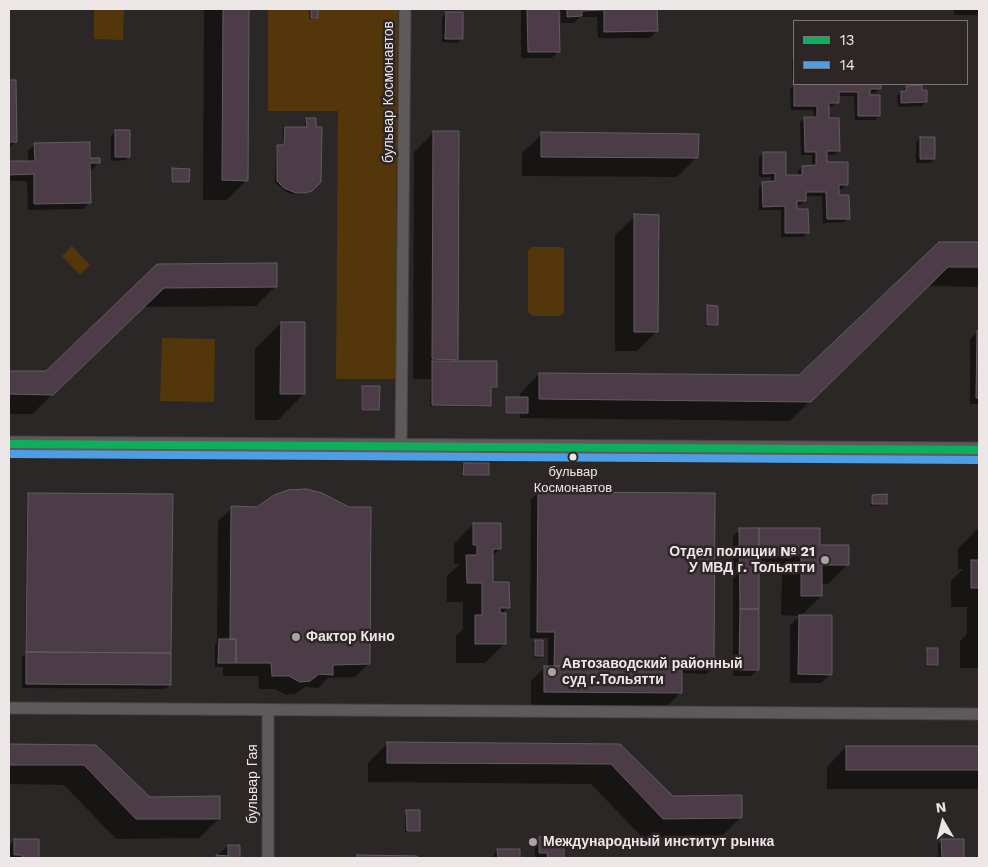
<!DOCTYPE html>
<html>
<head>
<meta charset="utf-8">
<style>
  body { margin:0 }
  #map { position:relative; width:988px; height:867px; overflow:hidden; background:#2c2727; font-family:"Work Sans",sans-serif }
  canvas { display:block }
  .frame { position:absolute; inset:0; border:10px solid #ece6e7; pointer-events:none }
  .legend { position:absolute; left:793px; top:20px; width:175px; height:65px; box-sizing:border-box; background:#2e2526; border:1px solid #7a7273; margin:0; padding:6px 9px; list-style:none; font-size:15px; color:#ece6e7 }
  .legend li { display:flex; align-items:center; gap:10px; height:25px }
  .legend b { width:25px; border:1px solid #7a7273 }
  .north { position:absolute; left:918px; top:797px; width:50px; height:50px; -webkit-text-stroke:4px #2e2526; paint-order:stroke; rotate:352deg; font-size:14px; font-weight:700; line-height:20px; text-align:center; color:#ece6e7 }
  .north::after { content:''; display:block; margin:auto; width:18px; height:22px; background:#ece6e7; clip-path:polygon(50% 0,100% 100%,50% 72%,0 100%) }
</style>
</head>
<body>
<div id="map">
<canvas width="988" height="867"></canvas>
<div class="frame"></div>
<ul class="legend">
<li><b style="height:6px;background:#0daf5c"></b>13</li>
<li><b style="height:6px;background:#4d9ee5"></b>14</li>
</ul>
<div class="north">N</div>
</div>
<script>
const context = document.querySelector('canvas').getContext('2d');
context.lineJoin = 'round';
function fillPath(path, color) { context.fillStyle = color; context.fill(path, 'evenodd'); }
const poly = rows => new Path2D(rows.map(r => 'M' + r).join(''));
function strokePath(path, color, width, dash) { context.strokeStyle = color; context.lineWidth = width; context.lineCap = dash ? 'butt' : 'round'; context.setLineDash(dash || []); context.stroke(path); }
function label(font, color, halo, rows, align = 'center') {
  context.font = font + ' "Work Sans",sans-serif'; context.lineWidth = 5; context.setLineDash([]); context.textBaseline = 'middle'; context.strokeStyle = halo; context.fillStyle = color; for (const [text, x, y, turn = 0] of rows) {
    context.save(); context.translate(x, y); context.rotate((+turn || 0) * Math.PI / 180); context.textAlign = isNaN(turn) ? turn : align; if (halo) context.strokeText(text, 0, 0); context.fillText(text, 0, 0); context.restore();
  }
}
const green = poly([
  [94,9,124,9,123,40,94,39],
  [268,9,398,9,395,379,336,379,338,111,268,111],
  [72,246,90,265,80,275,62,256],
  [531,247,561,247,564,249,564,313,560,316,533,316,528,312,528,251],
  [162,338,215,339,214,402,160,401]
]);
const shadow = poly([
  [204,9,248,9,247,180,227,200,203,200],
  [309,9,317,9,317,17,315,19,309,19],
  [521,9,656,9,657,31,650,38,598,38,597,17,580,17,574,23,561,23,561,12,558,12,558,51,552,58,521,58],
  [954,9,979,9,979,15,954,15],
  [446,13,462,38,458,43,442,42,442,18],
  [794,57,794,79,792,79,792,59],
  [9,81,15,81,16,141,9,148],
  [802,84,880,84,880,88,875,93,868,93,879,116,875,120,855,120,854,96,837,96,837,102,833,106,828,107,828,119,839,151,834,155,826,155,826,163,847,184,842,189,838,189,838,197,848,218,844,222,823,223,822,196,805,196,805,201,800,205,796,205,796,211,808,232,803,237,781,237,781,210,759,210,759,187,763,183,771,183,771,177,759,177,759,157,763,153,785,176,798,176,798,171,802,167,812,167,812,155,801,155,800,122,805,118,814,118,813,110,791,110,790,89,795,85],
  [906,87,926,102,922,106,898,107,897,96],
  [307,120,320,181,309,192,302,195,288,193,275,183,276,148,283,146,283,130,285,128,305,128,305,121],
  [115,131,129,156,125,160,111,161,111,136],
  [434,132,456,359,453,362,496,387,490,388,490,405,488,407,430,406,431,379,413,379,414,152],
  [542,134,697,157,677,177,522,176,522,153],
  [920,138,934,159,930,163,916,163,916,142],
  [35,144,98,163,92,170,89,170,90,202,83,209,28,210,27,181,9,181,9,162,28,162,28,151],
  [173,170,188,182,186,183,171,183,171,171],
  [635,216,657,331,637,351,615,351,615,235],
  [939,243,979,244,979,287,927,286,790,421,520,418,520,414,505,414,505,400,507,398,520,398,520,394,539,374,800,376],
  [157,265,276,286,256,306,143,307,32,414,9,414,9,372,47,372],
  [707,307,717,325,715,326,706,327,706,308],
  [281,323,304,394,278,420,255,420,255,349],
  [977,332,979,332,979,404,970,404,970,339],
  [363,387,378,409,376,411,361,411,361,389],
  [464,464,487,474,486,476,462,476,462,466],
  [538,493,713,667,706,674,681,673,681,692,667,706,531,705,531,681,545,667,548,668,548,638,530,638,531,500],
  [28,494,170,685,165,689,22,688,22,657,25,655,27,496],
  [872,496,886,504,884,505,871,506,871,498],
  [232,508,368,664,355,677,328,678,318,688,305,687,296,694,286,695,275,689,259,689,258,676,223,676,223,667,215,667,215,644,217,642,218,521],
  [473,524,500,548,492,557,492,584,508,607,502,614,505,643,485,663,456,663,456,636,463,629,463,602,447,602,447,576,460,564,454,564,454,544],
  [977,529,979,529,979,668,960,668,960,641,967,634,967,607,951,607,951,581,963,569,958,569,958,549],
  [740,530,819,546,848,564,828,584,821,584,821,596,801,616,831,674,821,683,790,683,790,625,800,616,781,615,782,575,758,574,758,669,751,676,733,676,733,536],
  [535,641,542,656,540,658,534,658,533,643],
  [928,649,936,665,935,667,926,666,926,651],
  [388,743,619,745,672,797,741,817,721,837,643,838,591,784,368,782,368,763],
  [9,745,96,746,150,798,219,819,199,838,116,839,64,785,9,784],
  [846,747,979,747,979,789,827,789,827,767],
  [407,811,419,830,417,832,405,832,405,813],
  [539,838,563,838,563,858,535,857,535,842],
  [14,840,38,840,38,858,10,858,10,845],
  [942,840,962,840,963,858,938,858,938,844],
  [228,846,239,846,239,858,214,858],
  [498,850,518,850,519,858,494,858,494,854],
  [358,856,416,858,356,858]
]);
const building = poly([
  [223,9,249,9,248,181,222,180,223,9],
  [311,9,318,9,318,18,311,18,311,9],
  [527,9,559,9,560,52,528,52,527,9],
  [567,9,657,9,658,31,604,32,604,10,582,11,582,16,567,17,567,9],
  [446,12,463,12,463,39,445,39,446,12],
  [9,80,16,80,17,142,9,142,9,80],
  [794,84,881,84,881,89,870,89,870,95,880,95,880,116,858,116,858,92,839,92,839,103,829,103,829,118,839,118,840,151,827,151,827,162,848,162,848,185,839,185,839,195,849,195,850,219,827,219,826,192,806,192,806,201,797,201,797,209,808,209,809,233,785,233,785,206,763,207,762,182,775,181,775,173,763,174,763,152,786,152,786,175,802,175,802,166,816,165,816,152,805,152,804,117,817,117,817,106,794,106,794,84],
  [922,85,922,90,927,90,927,102,901,103,901,91,906,91,906,86,922,85],
  [306,118,316,118,316,127,322,127,321,182,312,191,305,193,296,193,284,188,277,181,277,145,284,145,285,127,307,127,306,118],
  [115,130,130,130,130,157,115,157,115,130],
  [433,131,459,131,458,360,432,359,433,131],
  [541,132,699,134,698,158,541,157,541,132],
  [920,137,935,137,935,159,920,159,920,137],
  [90,142,90,158,100,158,100,163,90,163,91,203,34,204,34,174,9,175,9,161,35,161,34,143,90,142],
  [172,168,190,169,189,182,172,182,172,168],
  [634,214,659,215,658,332,634,332,634,214],
  [939,242,979,242,979,267,948,267,811,402,539,399,539,373,799,375,939,242],
  [277,263,277,287,164,288,53,395,9,394,9,371,46,371,157,264,277,263],
  [707,305,718,306,718,325,707,325,707,305],
  [281,322,305,322,305,394,280,394,281,322],
  [977,331,979,331,979,398,976,398,977,331],
  [432,361,497,361,497,387,491,387,491,406,432,405,432,361],
  [362,386,380,386,379,410,362,410,362,386],
  [506,397,528,397,528,413,506,413,506,397],
  [464,463,489,463,489,475,463,475,464,463],
  [306,489,322,493,349,507,371,507,370,664,333,665,333,675,319,674,310,681,300,682,289,676,272,676,271,663,236,663,236,639,230,639,231,506,257,507,274,495,288,490,306,489],
  [538,492,715,493,714,667,554,666,555,632,537,632,538,492],
  [28,493,173,494,171,653,26,652,28,493],
  [887,494,887,504,872,504,872,495,887,494],
  [473,523,501,523,501,549,493,549,493,582,509,582,510,608,500,608,500,613,506,613,506,644,475,644,475,615,482,615,482,583,467,583,466,555,477,555,477,545,473,545,473,523],
  [739,528,759,528,759,609,740,609,739,528],
  [759,528,820,528,820,545,849,545,849,565,822,565,822,596,801,596,801,555,759,555,759,528],
  [971,560,979,560,979,588,971,588,971,560],
  [740,609,759,609,759,670,739,670,740,609],
  [799,615,832,615,832,675,798,674,799,615],
  [219,639,236,639,236,663,218,663,219,639],
  [535,640,543,640,543,656,535,656,535,640],
  [927,648,938,648,938,665,927,665,927,648],
  [26,652,171,653,171,685,26,684,26,652],
  [544,666,682,667,682,693,544,692,544,666],
  [387,742,620,744,673,796,742,795,742,818,663,819,611,764,387,763,387,742],
  [9,744,96,745,150,797,220,796,220,819,136,819,84,765,9,765,9,744],
  [846,746,979,746,979,770,846,770,846,746],
  [406,810,420,810,420,831,407,831,406,810],
  [564,836,564,858,548,858,547,853,539,853,539,837,564,836],
  [14,839,39,839,39,858,22,858,22,855,14,855,14,839],
  [941,839,964,839,964,858,942,858,941,839],
  [228,845,240,845,240,858,216,858,216,855,228,856,228,845],
  [497,849,520,849,520,858,498,858,497,849],
  [357,855,417,856,417,858,357,858,357,855]
]);
const minor = poly([
  [401,446,405,9],
  [9,708,979,714],
  [268,858,268,710]
]);
const secondary = poly([
  [9,444,979,450]
]);
const bus1 = poly([
  [9,444,979,450]
]);
const bus2 = poly([
  [9,454,979,460]
]);
const markers = [
  [573,457,4.5,"#ece6e7"],
  [825,560,5,"#a9a3a4"],
  [296,637,5,"#a9a3a4"],
  [552,672,5,"#a9a3a4"],
  [533,842,5,"#a9a3a4"]
];
const busNames = [
  ["бульвар",573,472],
  ["Космонавтов",573,488]
];
const streetNames = [
  ["бульвар Космонавтов",389,92,-90],
  ["бульвар Гая",253,784,-90]
];
const poiNames = [
  ["Отдел полиции № 21",815,552,"right"],
  ["У МВД г. Тольятти",815,568,"right"],
  ["Фактор Кино",306,637],
  ["Автозаводский районный",562,664],
  ["суд г.Тольятти",562,680],
  ["Международный институт рынка",543,842]
];
fillPath(green, '#53370a');
fillPath(shadow, '#0007');
fillPath(building, '#4b3c48');
strokePath(building, '#615d5f', 1);
strokePath(minor, '#474444', 13);
strokePath(secondary, '#474444', 17);
strokePath(minor, '#5e595a', 11);
strokePath(secondary, '#5e595a', 15);
strokePath(bus1, '#0daf5c', 8);
strokePath(bus2, '#4d9ee5', 8);
for (const [x, y, r, color] of markers) { const dot = new Path2D(); dot.arc(x, y, r, 0, 2 * Math.PI); context.fillStyle = color; context.fill(dot); strokePath(dot, '#2e2526', 2); }
label('13px', '#ece6e7', '#2e2526', busNames);
label('14px', '#ece6e7', '#2e2526', streetNames);
label('bold 14px', '#ece6e7', '#2e2526', poiNames, 'left');
</script>
</body>
</html>
